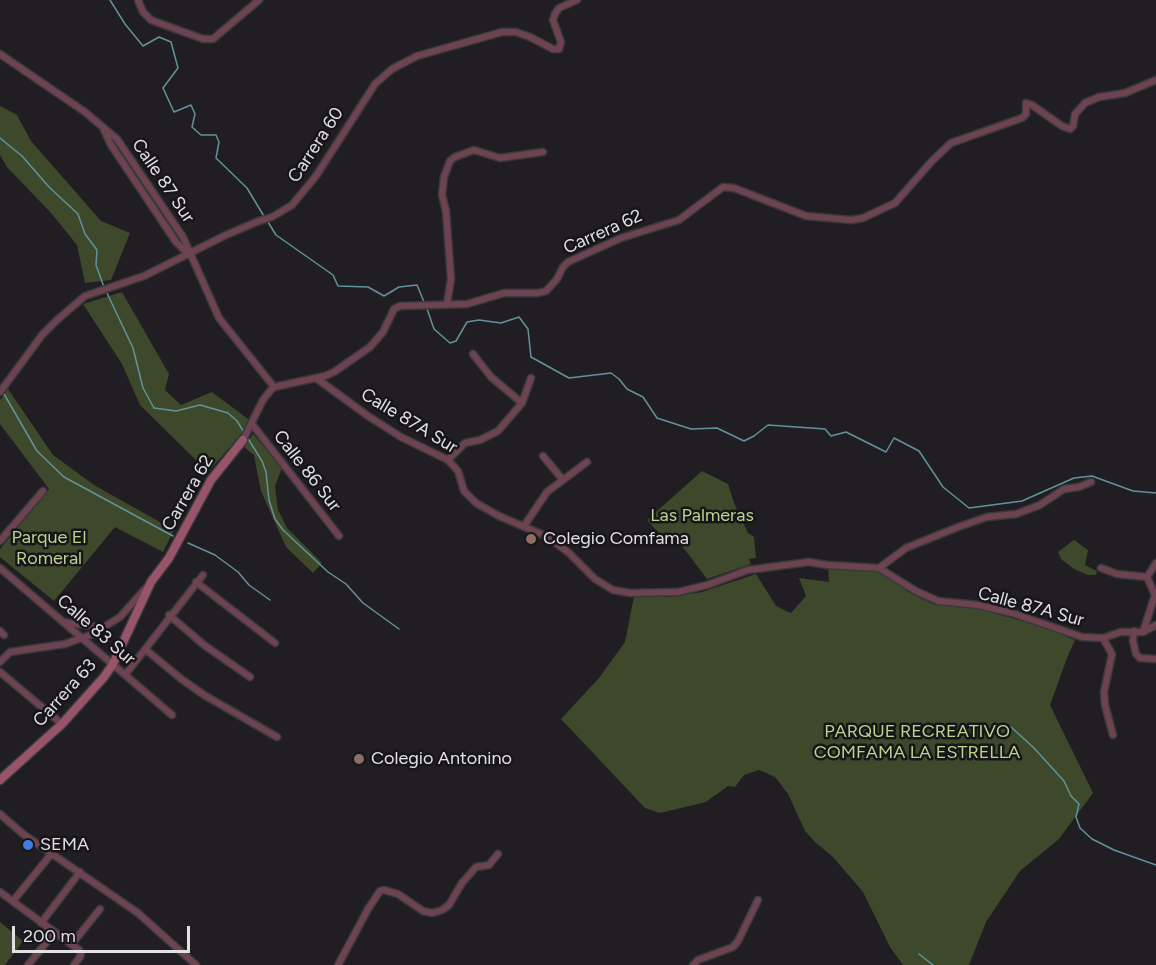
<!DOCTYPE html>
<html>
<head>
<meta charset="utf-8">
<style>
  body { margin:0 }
  #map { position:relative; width:1156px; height:965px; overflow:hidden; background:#201e22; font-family:Figtree,sans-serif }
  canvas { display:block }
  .scale { position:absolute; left:12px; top:926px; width:178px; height:27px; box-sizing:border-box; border:3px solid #e1e0e3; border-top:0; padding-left:8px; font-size:18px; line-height:21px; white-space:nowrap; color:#e1e0e3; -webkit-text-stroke:4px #171519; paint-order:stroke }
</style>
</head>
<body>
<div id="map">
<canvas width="1156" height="965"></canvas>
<div class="scale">200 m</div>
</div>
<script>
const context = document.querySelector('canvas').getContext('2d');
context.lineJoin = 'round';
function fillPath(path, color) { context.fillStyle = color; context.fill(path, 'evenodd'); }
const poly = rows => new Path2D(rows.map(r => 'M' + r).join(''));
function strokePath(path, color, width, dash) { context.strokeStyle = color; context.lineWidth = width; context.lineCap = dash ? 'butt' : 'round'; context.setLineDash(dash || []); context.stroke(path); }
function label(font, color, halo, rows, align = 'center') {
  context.font = font + ' Figtree,sans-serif'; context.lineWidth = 5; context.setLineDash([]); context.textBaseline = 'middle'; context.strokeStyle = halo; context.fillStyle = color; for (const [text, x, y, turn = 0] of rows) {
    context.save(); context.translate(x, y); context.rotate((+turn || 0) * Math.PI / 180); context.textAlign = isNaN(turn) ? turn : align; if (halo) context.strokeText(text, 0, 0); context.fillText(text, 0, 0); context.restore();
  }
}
const green = poly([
  [0,106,17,115,31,141,101,221,130,233,111,280,85,283,77,245,52,214,7,167,0,155],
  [122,292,169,374,165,390,181,405,212,392,252,422,208,472,140,405,122,364,83,304],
  [8,389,53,455,94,485,174,530,163,552,115,527,54,601,0,557,0,549,49,489,0,424,0,400],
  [253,434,282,468,275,486,278,510,287,528,322,563,313,573,286,547,261,491,254,455,244,447],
  [702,471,728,484,734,503,748,533,754,537,756,558,749,559,751,564,707,579,676,538,668,544,647,520],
  [1074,540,1088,550,1085,565,1097,571,1096,575,1088,575,1074,569,1061,559,1058,552],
  [828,567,882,572,910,593,935,605,975,608,1040,626,1075,640,1067,658,1050,705,1093,793,1059,839,1020,871,986,922,969,965,903,965,890,947,863,892,833,857,815,842,805,831,788,794,775,777,759,770,744,775,735,787,728,786,706,802,660,813,645,808,561,719,599,678,625,642,634,596,670,597,702,592,756,574,776,606,791,613,806,596,799,578,829,582],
  [0,922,23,941,5,965,0,965]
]);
const stream = poly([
  [110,0,125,24,143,46,159,37,171,42,178,68,163,88,174,112,191,105,195,114,192,127,201,135,216,135,219,142,216,158,247,188,265,218],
  [0,138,22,156,49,187,78,214,85,234,97,250,96,265,104,287],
  [268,222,276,235,333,275,338,286,368,287,384,296,399,287,417,285,424,302],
  [106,291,133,348,143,388,154,408,176,411,200,405,228,413,237,421,245,434],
  [426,306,434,329,450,343,456,341,467,322,479,320,501,323,519,317,528,329,531,357,569,378,611,373,619,379,627,389,643,397,657,418,691,429,717,428,744,441,754,436,768,425,825,429,831,436,846,432,886,452,894,438,919,451,943,487,969,508,1022,501,1074,478,1092,476,1133,491,1156,493],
  [4,394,37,451,64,477,173,536],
  [247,437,262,461,266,472,269,500,275,519,283,530,328,572,346,584,363,603,399,629],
  [188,543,215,555,238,572,249,585,270,600],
  [1011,727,1034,748,1064,781,1071,796,1079,804,1076,817,1080,828,1092,839,1114,850,1156,865],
  [919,954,933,965]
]);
const street = poly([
  [138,0,143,12,151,20,203,39,213,39,259,0],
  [0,54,85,112,117,139,183,237,219,318,274,387],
  [104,130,111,145,176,242,187,253],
  [447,304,451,279,446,211,442,195,444,177,450,161,455,157,474,150,500,158,543,152],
  [473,354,491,377,522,403],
  [316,378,368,416,401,437,448,460,458,471,464,491,476,503,499,516,548,537,569,553,595,579,613,590,631,593,678,592,707,585,748,570,809,562,827,565,879,568,916,591,938,601,978,605,1012,613,1082,637,1103,638,1121,632,1143,632,1156,625],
  [0,392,42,335,57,320,85,296,144,276,226,235,259,221,272,217,292,205,316,176,375,84,392,69,417,56,502,32,516,32,530,37,553,49,559,49,561,42,553,20,555,14,559,8,577,0],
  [252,424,339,536],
  [243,440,263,400,270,391,274,387,325,376,334,372,370,347,383,332,394,309,400,306,467,304,504,293,538,293,546,291,557,279,563,267,568,262,621,238,679,220,723,187,734,188,806,216,851,220,863,218,895,203,932,161,951,143,1022,118,1026,114,1026,103,1032,105,1062,126,1070,129,1073,126,1075,114,1085,103,1099,97,1125,93,1156,80],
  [543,456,563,480],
  [448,460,465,443,480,440,498,431,522,403,531,378],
  [524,526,547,492,587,462],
  [0,541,43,491],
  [0,568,172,715],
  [879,568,906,548,958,527,987,517,1016,514,1040,505,1064,489,1079,487,1091,482],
  [1101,568,1117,574,1147,577],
  [196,582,275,643],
  [169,615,204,645,250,677],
  [63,622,105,628],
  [0,631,4,635],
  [1134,631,1133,641,1136,654,1140,658,1156,659],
  [1143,632,1155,595,1147,577,1156,563],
  [1103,638,1112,654,1104,692,1105,705,1113,735],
  [145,649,180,678,204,695,277,737],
  [0,662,10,652,65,644,93,634,120,617,146,588],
  [0,672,62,724],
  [125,675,203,575],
  [0,814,23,834,138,913,196,965],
  [0,892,79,950,81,954,80,957,74,965],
  [13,901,52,853],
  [41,923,80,872],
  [72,944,100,909],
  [28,965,55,932],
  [338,965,368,909,380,891,384,890,398,894,423,911,432,913,442,910,449,905,462,883,476,867,489,865,498,854],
  [693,965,698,960,733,947,738,941,758,900]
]);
const secondary = poly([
  [0,780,62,724,104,677,113,664,151,582,169,558,211,480,243,440]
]);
const markers = [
  [531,539,6,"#8d6e63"],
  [359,759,6,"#8d6e63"],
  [28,845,6,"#3f7fe0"]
];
const streetNames = [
  ["Carrera 60",316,145,-57],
  ["Calle 87 Sur",163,181,56],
  ["Carrera 62",603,232,-24],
  ["Calle 87A Sur",409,421,31],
  ["Calle 86 Sur",307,471,52],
  ["Carrera 62",188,493,-60],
  ["Calle 87A Sur",1031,607,15],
  ["Calle 83 Sur",96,630,41],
  ["Carrera 63",65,693,-48]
];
const parkNames = [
  ["Las Palmeras",702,516],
  ["Parque El",49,538],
  ["Romeral",49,559],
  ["PARQUE RECREATIVO",917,732],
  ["COMFAMA LA ESTRELLA",917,753]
];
const poiNames = [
  ["Colegio Comfama",543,539],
  ["Colegio Antonino",371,759],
  ["SEMA",40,845]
];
fillPath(green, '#3d492a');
strokePath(stream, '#60939b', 1.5);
strokePath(street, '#3b393d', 9);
strokePath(secondary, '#3b393d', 11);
strokePath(street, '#6c434e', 6);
strokePath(secondary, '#985569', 8);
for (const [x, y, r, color] of markers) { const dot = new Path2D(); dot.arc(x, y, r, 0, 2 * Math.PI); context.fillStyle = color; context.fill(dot); strokePath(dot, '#171519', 2); }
label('18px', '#e1e0e3', '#171519', streetNames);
label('18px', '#b9d68c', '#171519', parkNames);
label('18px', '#e1e0e3', '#171519', poiNames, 'left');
</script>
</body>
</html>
